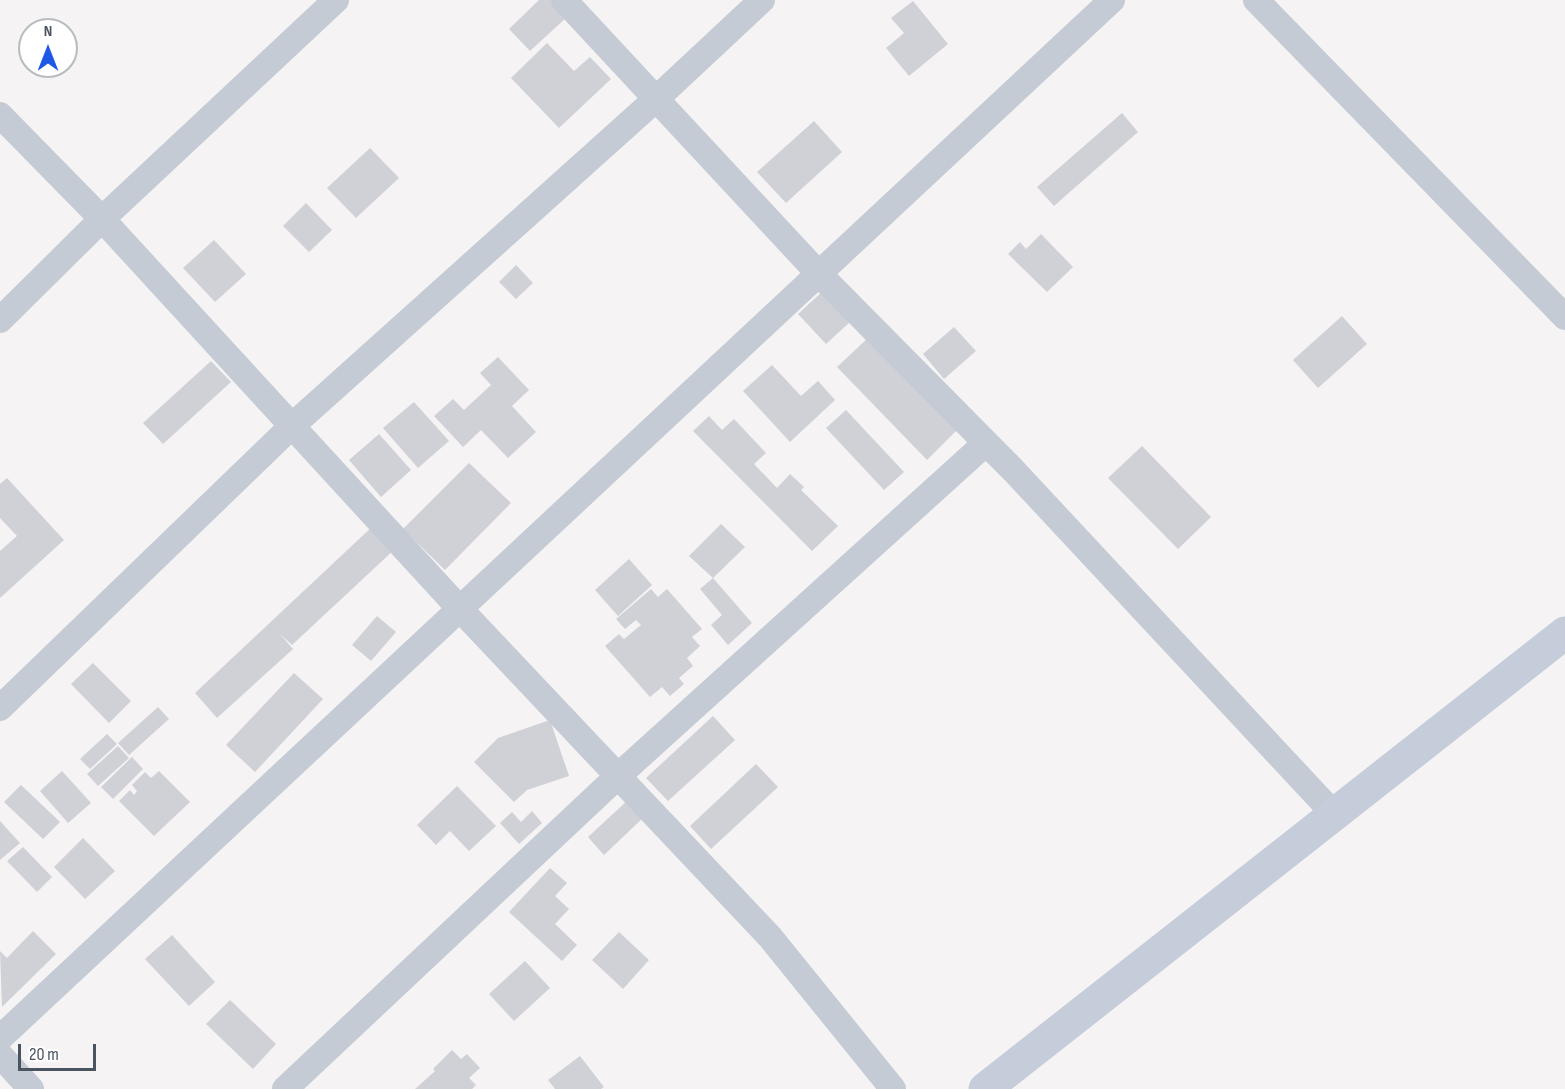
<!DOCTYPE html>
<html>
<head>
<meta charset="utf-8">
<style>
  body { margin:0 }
  #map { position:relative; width:1565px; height:1089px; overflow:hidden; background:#f5f3f3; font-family:"Sofia Sans Condensed",sans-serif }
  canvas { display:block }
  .north { position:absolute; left:18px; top:18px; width:60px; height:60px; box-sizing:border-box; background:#fff; border:2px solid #b7babf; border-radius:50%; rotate:0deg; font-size:16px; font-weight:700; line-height:24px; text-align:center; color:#4a5360 }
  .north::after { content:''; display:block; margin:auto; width:21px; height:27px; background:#1e58e4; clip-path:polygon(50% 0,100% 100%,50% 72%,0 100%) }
  .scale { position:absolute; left:18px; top:1044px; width:78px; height:27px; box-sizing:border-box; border:3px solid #4a5360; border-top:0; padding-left:8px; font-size:18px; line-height:21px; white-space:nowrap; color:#4a5360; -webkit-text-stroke:4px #fff; paint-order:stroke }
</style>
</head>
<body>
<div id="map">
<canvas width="1565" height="1089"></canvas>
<div class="north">N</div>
<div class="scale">20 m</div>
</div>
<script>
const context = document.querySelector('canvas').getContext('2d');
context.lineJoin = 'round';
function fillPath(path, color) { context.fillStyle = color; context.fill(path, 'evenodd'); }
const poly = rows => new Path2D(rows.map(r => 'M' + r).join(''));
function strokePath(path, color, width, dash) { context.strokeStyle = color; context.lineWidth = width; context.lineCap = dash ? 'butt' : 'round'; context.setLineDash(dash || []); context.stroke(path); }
const building = poly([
  [539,0,551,0,567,17,530,51,509,29],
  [913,1,948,44,909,76,886,48,904,33,891,18],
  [547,43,574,71,590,57,611,79,559,128,511,78],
  [1122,113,1138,132,1054,206,1037,187],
  [814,121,842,152,786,203,757,172],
  [370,148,399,178,356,218,327,188],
  [306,203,332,230,309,252,283,226],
  [1041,234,1073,267,1047,292,1008,254,1020,242,1026,249],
  [214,240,246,274,215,302,183,268],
  [516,265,533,283,516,299,499,282],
  [823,291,851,321,826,344,798,314],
  [1342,316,1367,344,1318,388,1293,360],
  [954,327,976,351,944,379,923,354],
  [870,336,959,428,927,460,837,367],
  [498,357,529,390,512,406,536,432,508,458,481,430,463,447,434,416,453,399,464,410,491,385,480,373],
  [211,361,231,382,163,444,143,423],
  [772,365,801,396,818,381,835,400,790,442,743,391],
  [414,402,449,441,418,468,383,428],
  [846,410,904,472,884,490,826,428],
  [709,416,722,430,734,419,766,453,754,464,777,488,790,474,804,487,801,490,838,526,812,551,693,431],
  [379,434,411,470,381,497,349,460],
  [1142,446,1211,517,1178,549,1108,478],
  [469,463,511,503,445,570,403,529],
  [7,478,64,540,0,598,0,551,17,536,0,518,0,484],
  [721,524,745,547,713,578,689,556],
  [374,525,396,548,292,645,280,634,293,649,217,718,195,693],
  [629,559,652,585,618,616,595,590],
  [713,578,752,623,728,645,711,625,722,615,700,589],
  [651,589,658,597,667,589,702,629,692,637,700,646,687,658,693,666,679,678,684,684,670,696,662,687,650,697,605,646,619,634,624,639,641,625,636,620,625,629,616,619],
  [377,616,396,632,371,661,352,645],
  [93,663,131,701,109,723,71,684],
  [294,673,323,699,255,772,226,745],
  [158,707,169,719,129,755,118,743],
  [713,716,735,740,668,801,646,778],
  [550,720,569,776,527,790,514,802,474,762,498,738],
  [107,734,117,744,90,769,80,759],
  [118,746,129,758,98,786,87,774],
  [132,757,143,769,113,799,101,787],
  [756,764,778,787,711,849,690,826],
  [62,771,91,803,68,823,40,791],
  [159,771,190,802,154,836,119,801,130,790,134,795,137,791,132,785,145,772,151,778],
  [21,785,60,822,43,839,4,802],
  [457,786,496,826,469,851,450,831,436,845,417,825],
  [629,799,645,816,604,855,588,837],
  [532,811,542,823,519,844,500,823,512,812,521,822],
  [0,821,20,843,0,860],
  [83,838,115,871,85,899,54,867],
  [23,847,52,877,37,892,7,861],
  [550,868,567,883,555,896,569,909,555,924,577,945,562,961,509,912],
  [33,931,56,954,2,1007,0,951,7,958],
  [619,932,649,960,623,989,592,960],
  [172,935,215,982,189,1006,145,959],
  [525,961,550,988,514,1021,489,994],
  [230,1000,276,1044,253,1069,206,1024],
  [452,1050,461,1059,467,1054,480,1068,469,1078,476,1085,472,1089,415,1089,435,1071,433,1069],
  [580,1056,604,1087,601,1089,555,1089,548,1080]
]);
const minor = poly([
  [564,0,819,274,1014,471,1334,814],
  [1256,0,1565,317],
  [0,115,102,219,460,609,770,937,893,1089],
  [0,320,102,219,336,0],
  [0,708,293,425,656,99,762,0],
  [0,1038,1112,0],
  [0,1055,31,1089],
  [285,1089,618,776,986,443]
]);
const secondary = poly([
  [985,1089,1565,633]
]);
fillPath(building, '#cfd1d7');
strokePath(minor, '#c4cbd4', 26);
strokePath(secondary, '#c6cdda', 33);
</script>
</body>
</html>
